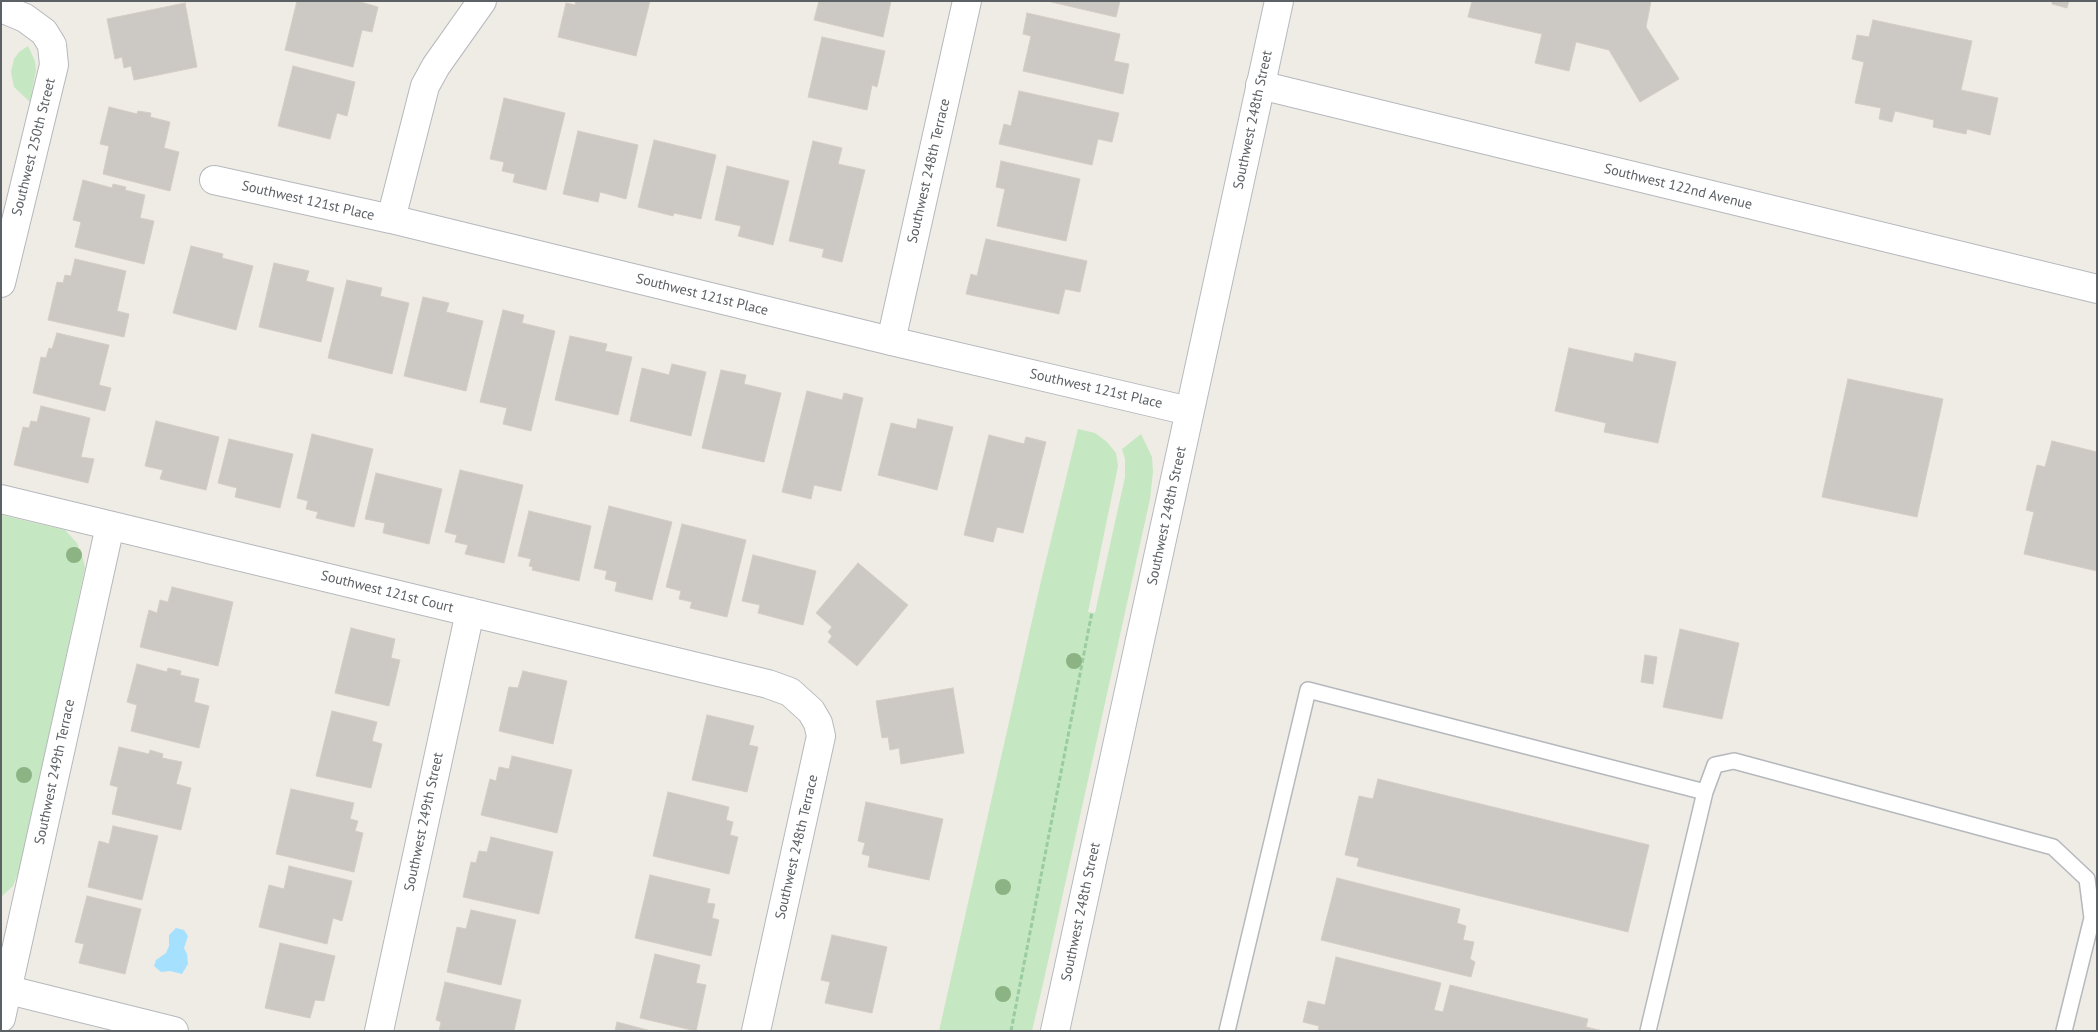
<!DOCTYPE html>
<html>
<head>
<meta charset="utf-8">
<style>
  body { margin:0 }
  #map { position:relative; width:2098px; height:1032px; overflow:hidden; background:#efece5; font-family:"PT Sans",sans-serif }
  canvas { display:block }
  .frame { position:absolute; inset:0; border:2px solid #5c6165; pointer-events:none }
</style>
</head>
<body>
<div id="map">
<canvas width="2098" height="1032"></canvas>
<div class="frame"></div>
</div>
<script>
const context = document.querySelector('canvas').getContext('2d');
context.lineJoin = 'round';
function fillPath(path, color) { context.fillStyle = color; context.fill(path, 'evenodd'); }
const poly = rows => new Path2D(rows.map(r => 'M' + r).join(''));
function strokePath(path, color, width, dash) { context.strokeStyle = color; context.lineWidth = width; context.lineCap = dash ? 'butt' : 'round'; context.setLineDash(dash || []); context.stroke(path); }
function label(font, color, halo, rows, align = 'center') {
  context.font = font + ' "PT Sans",sans-serif'; context.lineWidth = 4; context.setLineDash([]); context.textBaseline = 'middle'; context.strokeStyle = halo; context.fillStyle = color; for (const [text, x, y, turn = 0] of rows) {
    context.save(); context.translate(x, y); context.rotate((+turn || 0) * Math.PI / 180); context.textAlign = isNaN(turn) ? turn : align; if (halo) context.strokeText(text, 0, 0); context.fillText(text, 0, 0); context.restore();
  }
}
const green = poly([
  [28,46,35,61,36,70,30,102,14,87,11,72,14,59,19,52],
  [1078,429,1095,433,1107,442,1116,453,1118,466,1088,612,1095,613,1125,477,1125,459,1122,449,1141,434,1152,457,1153,472,1150,499,1045,975,1032,1031,939,1031,1041,581],
  [1,515,65,530,77,543,83,559,85,568,20,868,13,886,1,897]
]);
const water = poly([
  [176,928,184,930,188,936,184,948,187,954,188,964,182,974,170,971,161,972,154,966,156,960,166,953,169,946,169,935]
]);
const building = poly([
  [297,1,357,1,378,7,372,32,362,30,353,67,285,50,297,1],
  [576,1,650,1,636,56,558,37,566,3,575,5,576,1],
  [819,1,891,1,883,37,814,20,819,1],
  [1047,1,1120,1,1116,17,1047,1],
  [1472,1,1651,1,1646,27,1679,79,1640,102,1609,50,1576,42,1569,71,1535,63,1542,34,1468,17,1472,1],
  [2052,1,2069,1,2067,8,2052,4,2052,1],
  [185,3,197,67,134,80,131,66,124,68,122,57,115,59,107,19,185,3],
  [1027,13,1120,34,1114,61,1129,64,1123,94,1023,71,1031,36,1023,34,1027,13],
  [1873,20,1972,41,1961,90,1998,98,1990,135,1967,129,1966,134,1933,127,1934,120,1895,111,1892,122,1879,119,1881,108,1855,103,1864,62,1852,59,1857,35,1869,37,1873,20],
  [822,37,885,51,877,87,872,85,867,110,808,97,822,37],
  [293,66,355,82,347,116,337,113,330,139,278,126,293,66],
  [1019,91,1119,113,1112,142,1098,139,1092,165,999,144,1004,124,1011,126,1019,91],
  [504,98,565,113,546,190,513,182,515,174,502,171,504,162,490,159,504,98],
  [109,107,137,114,138,111,151,113,150,117,170,122,164,148,179,152,170,191,103,174,109,146,100,144,109,107],
  [578,131,638,145,626,199,600,192,598,202,563,194,578,131],
  [654,140,716,155,701,219,674,213,673,216,638,207,654,140],
  [813,141,842,148,838,164,865,170,842,262,822,257,824,249,789,241,813,141],
  [1001,161,1080,179,1066,241,997,226,1005,189,996,187,1001,161],
  [727,166,789,181,773,245,738,236,741,226,715,220,727,166],
  [83,180,112,188,113,184,126,187,125,190,145,195,140,218,154,221,144,264,75,247,81,222,73,220,83,180],
  [986,239,1087,261,1080,292,1065,289,1059,314,966,294,971,274,977,276,986,239],
  [191,246,223,254,222,258,253,266,236,330,173,313,191,246],
  [75,259,126,271,117,311,129,314,124,337,48,320,57,282,63,283,65,275,71,276,75,259],
  [274,263,309,271,306,281,334,288,321,342,259,327,274,263],
  [347,280,382,288,380,296,409,303,392,374,328,358,347,280],
  [423,297,449,303,446,312,483,321,466,391,404,376,423,297],
  [503,310,524,315,522,323,555,331,531,431,503,424,507,408,480,402,503,310],
  [57,333,109,345,99,385,111,388,105,411,33,393,41,357,46,358,49,348,52,349,57,333],
  [570,336,607,344,605,351,632,357,618,415,555,400,570,336],
  [1569,348,1633,362,1635,353,1676,362,1658,443,1604,432,1606,423,1555,411,1569,348],
  [672,364,706,372,691,436,630,421,642,368,669,375,672,364],
  [721,370,746,375,744,384,781,393,764,462,702,448,721,370],
  [1848,379,1943,399,1917,517,1822,497,1848,379],
  [807,391,842,400,844,393,863,398,841,491,814,485,811,499,782,492,807,391],
  [41,406,90,418,81,457,94,459,88,483,14,465,23,427,29,428,31,421,37,422,41,406],
  [918,419,953,427,937,490,878,475,891,423,916,429,918,419],
  [156,421,219,437,206,490,160,479,163,470,145,466,156,421],
  [312,434,373,449,354,527,316,518,318,512,306,509,308,501,297,498,312,434],
  [989,435,1024,444,1026,437,1046,442,1023,533,997,527,993,542,964,535,989,435],
  [229,439,293,454,280,508,235,497,237,488,218,483,229,439],
  [2052,441,2097,452,2097,571,2024,554,2034,512,2026,510,2037,465,2045,467,2052,441],
  [460,470,523,485,504,563,465,554,468,545,455,542,457,535,445,532,460,470],
  [376,473,442,489,429,544,383,533,385,523,365,519,376,473],
  [609,506,672,522,652,600,615,591,617,582,605,579,607,571,594,568,609,506],
  [529,511,591,526,579,581,532,570,533,567,529,566,531,559,518,556,529,511],
  [682,524,746,540,727,617,690,608,692,602,679,599,681,591,666,587,682,524],
  [753,555,816,571,803,625,758,613,760,605,742,601,753,555],
  [858,563,908,605,857,666,828,642,832,636,828,632,832,627,816,613,858,563],
  [172,587,233,602,218,666,140,647,149,610,157,613,160,600,168,602,172,587],
  [351,628,395,639,391,658,400,660,389,706,335,693,351,628],
  [1680,629,1739,643,1722,719,1663,707,1680,629],
  [1645,655,1657,657,1653,684,1641,682,1645,655],
  [137,664,167,672,168,668,181,671,180,675,199,679,194,702,209,706,199,748,131,731,137,705,127,702,137,664],
  [523,671,567,681,553,744,499,731,509,687,518,688,523,671],
  [953,688,964,753,901,764,899,748,890,750,888,737,882,738,876,701,953,688],
  [332,711,377,722,372,741,382,744,371,788,316,776,332,711],
  [707,715,754,726,749,745,758,747,747,792,692,780,707,715],
  [119,747,149,754,150,750,163,754,162,758,182,762,176,784,191,788,181,830,112,814,118,787,110,785,119,747],
  [512,756,572,770,557,833,481,815,490,779,496,781,499,767,509,769,512,756],
  [1378,779,1649,845,1628,932,1357,866,1359,858,1345,855,1359,796,1373,799,1378,779],
  [291,789,354,803,350,819,358,821,355,831,363,833,354,872,276,854,291,789],
  [668,792,729,807,726,820,733,822,730,835,738,837,729,874,653,856,668,792],
  [866,802,943,819,929,880,868,867,870,856,862,854,865,843,858,841,866,802],
  [113,826,158,836,142,900,88,887,99,841,109,844,113,826],
  [491,837,553,852,539,914,463,897,471,862,476,863,479,851,487,852,491,837],
  [289,866,352,881,342,921,333,918,327,944,259,927,269,885,284,889,289,866],
  [650,875,710,889,707,903,715,904,712,918,719,920,711,956,635,938,650,875],
  [1337,878,1460,909,1457,923,1466,926,1463,940,1474,942,1470,959,1475,962,1471,977,1321,940,1337,878],
  [87,896,141,909,125,974,79,963,84,944,75,942,87,896],
  [471,910,516,920,501,985,447,972,457,927,466,929,471,910],
  [832,935,887,947,872,1013,825,1003,830,982,821,980,832,935],
  [280,943,335,956,324,1001,315,1000,310,1018,265,1008,280,943],
  [655,954,700,965,696,983,706,985,696,1031,640,1018,655,954],
  [1336,957,1441,983,1434,1010,1443,1012,1450,985,1588,1019,1586,1027,1603,1031,1318,1031,1319,1026,1303,1022,1308,1001,1325,1005,1336,957],
  [445,982,521,1000,514,1031,439,1031,441,1022,436,1020,445,982],
  [617,1022,651,1031,615,1031,617,1022]
]);
const path = poly([
  [1011,1031,1092,612]
]);
const lane = poly([
  [1705,792,1715,765,1734,761,2053,847,2087,879,2092,918,2064,1031],
  [1227,1031,1308,690,1705,792,1648,1031]
]);
const street = poly([
  [1,8,25,18,44,32,52,45,54,65,1,283],
  [1260,85,2097,289],
  [214,180,391,219,891,341,1189,411],
  [391,219,425,86,436,66,482,1],
  [891,341,967,1],
  [1,499,768,684,790,692,811,711,818,723,821,736,756,1031],
  [1,988,174,1031],
  [1,1018,110,526],
  [379,1031,470,612]
]);
const secondary = poly([
  [1055,1031,1279,1]
]);
const trees = [
  [74,555],
  [1074,661],
  [24,775],
  [1003,887],
  [1003,994]
];
const streetNames = [
  ["Southwest 248th Street",1253,120,-78],
  ["Southwest 250th Street",34,147,-76],
  ["Southwest 248th Terrace",929,171,-77],
  ["Southwest 122nd Avenue",1678,187,14],
  ["Southwest 121st Place",308,201,13],
  ["Southwest 121st Place",702,295,14],
  ["Southwest 121st Place",1096,389,13],
  ["Southwest 248th Street",1167,516,-78],
  ["Southwest 121st Court",387,592,14],
  ["Southwest 249th Terrace",55,772,-78],
  ["Southwest 249th Street",424,822,-78],
  ["Southwest 248th Terrace",797,847,-77],
  ["Southwest 248th Street",1081,912,-78]
];
fillPath(green, '#c5e7c1');
fillPath(water, '#a5e1ff');
fillPath(building, '#ccc9c4');
strokePath(building, '#d4cdc3', 1);
strokePath(lane, '#b5b8bc', 18);
strokePath(street, '#b5b8bc', 30);
strokePath(secondary, '#b6babf', 30);
strokePath(path, '#9bcba3', 3, [5, 2.5]);
strokePath(lane, '#fff', 15);
strokePath(street, '#fff', 28);
strokePath(secondary, '#fff', 28);
context.fillStyle = '#8bb384';
for (const [x, y] of trees) { context.beginPath(); context.arc(x, y, 8, 0, 2 * Math.PI); context.fill(); }
label('14px', '#5c6165', '#fff', streetNames);
</script>
</body>
</html>
